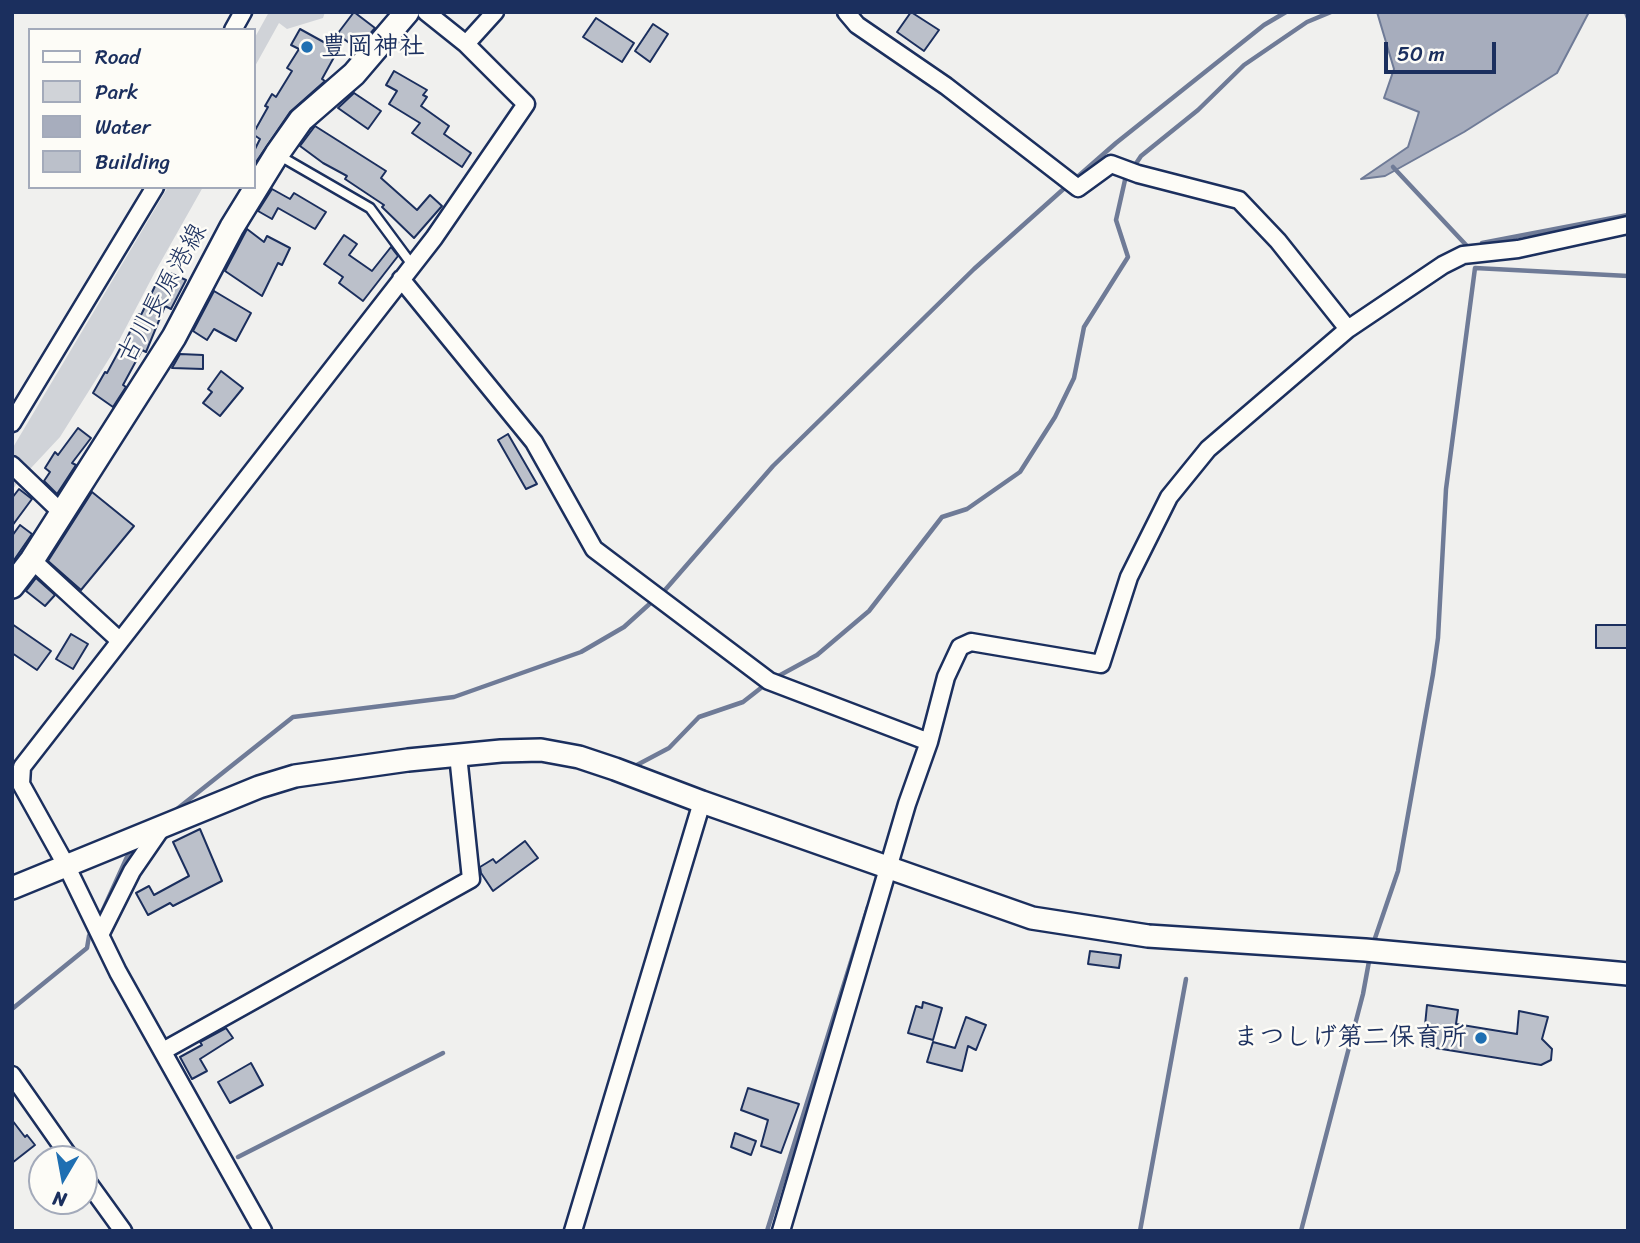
<!DOCTYPE html>
<html>
<head>
<meta charset="utf-8">
<style>
  body { margin:0 }
  #map { position:relative; width:1640px; height:1243px; overflow:hidden; background:#f0f0ee; font-family:Sriracha,sans-serif }
  canvas { display:block }
  .frame { position:absolute; inset:0; border:14px solid #1b2f5e; pointer-events:none }
  .legend { position:absolute; left:28px; top:28px; width:228px; height:161px; box-sizing:border-box; background:#fdfcf7; border:2px solid #a3aaba; margin:0; padding:9px 12px; list-style:none; font-size:21px; color:#1b2f5e }
  .legend li { display:flex; align-items:center; gap:14px; height:35px }
  .legend b { width:35px; border:2px solid #a3aaba }
  .north { position:absolute; left:28px; top:1145px; width:70px; height:70px; box-sizing:border-box; background:#fdfcf7; border:2px solid #a3aaba; border-radius:50%; rotate:190deg; font-size:19px; font-weight:700; line-height:28px; text-align:center; color:#1b2f5e }
  .north::after { content:''; display:block; margin:auto; width:24px; height:32px; background:#1f6fb2; clip-path:polygon(50% 0,100% 100%,50% 72%,0 100%) }
  .scale { position:absolute; left:1384px; top:42px; width:112px; height:32px; box-sizing:border-box; border:4px solid #1b2f5e; border-top:0; padding-left:9px; font-size:21px; line-height:24px; white-space:nowrap; color:#1b2f5e; -webkit-text-stroke:5px #fdfcf7; paint-order:stroke }
</style>
</head>
<body>
<div id="map">
<canvas width="1640" height="1243"></canvas>
<div class="frame"></div>
<ul class="legend">
<li><b style="height:9px;background:#fdfcf7"></b>Road</li>
<li><b style="height:19px;background:#d0d3d8"></b>Park</li>
<li><b style="height:19px;background:#a7adbd"></b>Water</li>
<li><b style="height:19px;background:#bbc0ca"></b>Building</li>
</ul>
<div class="north">N</div>
<div class="scale">50 m</div>
</div>
<script>
const context = document.querySelector('canvas').getContext('2d');
context.lineJoin = 'round';
function fillPath(path, color) { context.fillStyle = color; context.fill(path, 'evenodd'); }
const poly = rows => new Path2D(rows.map(r => 'M' + r).join(''));
function strokePath(path, color, width, dash) { context.strokeStyle = color; context.lineWidth = width; context.lineCap = dash ? 'butt' : 'round'; context.setLineDash(dash || []); context.stroke(path); }
function label(font, color, halo, rows, align = 'center') {
  context.font = font + ' Sriracha,"Klee One",sans-serif'; context.lineWidth = 5; context.setLineDash([]); context.textBaseline = 'middle'; context.strokeStyle = halo; context.fillStyle = color; for (const [text, x, y, turn = 0] of rows) {
    context.save(); context.translate(x, y); context.rotate((+turn || 0) * Math.PI / 180); context.textAlign = isNaN(turn) ? turn : align; if (halo) context.strokeText(text, 0, 0); context.fillText(text, 0, 0); context.restore();
  }
}
const green = poly([
  [269,12,325,12,323,18,287,29,279,23,254,68,254,39],
  [168,187,203,187,155,272,112,354,60,437,17,483,12,491,12,449]
]);
const water = poly([
  [1377,12,1589,12,1557,73,1464,132,1385,176,1361,179,1408,147,1419,112,1384,98,1394,69,1377,12]
]);
const stream = poly([
  [1626,12,1628,18],
  [1393,167,1467,246],
  [1075,179,1116,143,1264,25,1286,12],
  [1482,243,1628,215],
  [773,679,817,655,869,611,942,517,967,509,1020,472,1055,417,1074,378,1084,327,1128,257,1116,220,1125,180,1141,156,1198,110,1244,65,1307,22,1331,12],
  [635,766,669,748,699,717,743,702,766,684],
  [172,813,293,717,454,697,581,652,624,627,665,590,773,466,974,269,1068,185],
  [98,921,127,857,138,846],
  [1373,944,1398,871,1433,674,1438,638,1446,489,1475,268,1628,276],
  [12,1009,87,948,89,936,93,928],
  [238,1157,443,1053],
  [767,1231,868,907],
  [1140,1231,1186,979],
  [1301,1231,1363,994,1370,956]
]);
const building = poly([
  [354,12,375,28,357,49,344,39,322,79,325,81,290,112,254,165,254,151,260,139,254,135,254,132,268,107,265,106,272,94,276,97,292,71,287,68,299,49,291,45,300,29,329,45,354,12],
  [911,12,939,30,924,51,897,32,911,12],
  [596,18,634,43,622,62,583,37,596,18],
  [653,24,668,34,650,62,635,51,653,24],
  [394,71,427,90,423,95,427,97,421,106,449,126,444,134,471,153,462,167,412,133,420,123,389,104,397,91,386,85,394,71],
  [354,93,381,111,368,129,338,108,354,93],
  [315,126,386,171,381,178,417,210,430,195,442,206,414,238,382,207,384,205,345,179,347,176,323,163,300,146,315,126],
  [272,189,290,199,294,193,326,212,315,229,278,208,272,219,258,211,272,189],
  [247,229,264,242,267,236,290,248,282,265,278,263,262,296,225,271,247,229],
  [344,235,357,244,349,255,372,271,391,247,398,256,363,301,339,283,343,277,324,264,344,235],
  [170,273,186,280,171,309,165,306,146,352,142,350,123,385,126,387,113,407,93,393,105,372,107,373,121,347,123,347,138,314,141,315,157,282,163,285,170,273],
  [214,291,251,313,236,341,214,329,207,340,193,331,214,291],
  [180,354,203,355,203,369,172,368,180,354],
  [221,371,243,388,220,416,203,403,212,392,208,389,221,371],
  [78,428,91,438,72,463,76,465,57,494,44,481,50,472,45,468,55,452,58,455,78,428],
  [508,434,537,484,526,489,498,440,508,434],
  [19,489,32,499,12,526,12,498,19,489],
  [92,492,134,526,81,590,48,561,92,492],
  [20,525,32,534,12,563,12,536,20,525],
  [36,578,55,595,45,606,26,591,36,578],
  [12,624,51,651,37,670,12,653,12,624],
  [1596,625,1628,625,1628,648,1596,648,1596,625],
  [71,634,88,644,73,669,56,659,71,634],
  [200,829,222,881,173,906,170,903,148,915,136,893,149,886,154,895,189,876,173,842,200,829],
  [525,841,538,858,493,891,481,873,480,867,493,859,496,863,525,841],
  [1090,951,1121,955,1119,968,1088,964,1090,951],
  [923,1002,942,1008,933,1040,908,1033,916,1006,922,1008,923,1002],
  [1427,1005,1458,1010,1456,1024,1517,1034,1519,1011,1548,1017,1542,1039,1552,1049,1551,1060,1541,1065,1423,1046,1427,1005],
  [966,1017,986,1025,976,1050,968,1046,962,1071,927,1062,933,1042,955,1048,966,1017],
  [226,1028,233,1038,200,1059,207,1071,192,1079,180,1057,202,1045,200,1042,226,1028],
  [251,1063,263,1085,230,1103,218,1082,251,1063],
  [748,1088,799,1104,781,1153,761,1146,768,1120,741,1110,748,1088],
  [12,1120,25,1137,27,1135,35,1145,12,1163,12,1120],
  [735,1133,756,1141,751,1155,731,1147,735,1133]
]);
const service = poly([
  [280,156,370,208,413,266]
]);
const minor = poly([
  [846,12,857,25,946,86,1078,188,1111,164,1138,174,1239,200,1278,241,1348,329],
  [233,30,243,12],
  [466,44,495,12],
  [401,279,534,442,594,549,769,681,929,742],
  [12,423,155,187],
  [12,465,62,513],
  [32,560,119,640],
  [100,935,132,871,163,826],
  [163,1051,471,879,458,755],
  [12,1075,71,1159],
  [84,1177,123,1231],
  [263,1231,118,972,66,865,21,784,22,767,434,238,526,104,466,44,426,12],
  [573,1231,702,802],
  [781,1231,907,804,929,742,946,677,960,647,971,642,1101,664,1129,577,1169,497,1208,449,1348,329,1443,265,1463,255,1518,249,1628,225]
]);
const tertiary = poly([
  [12,888,259,787,295,776,408,760,501,751,541,750,579,757,615,769,702,802,1032,918,1148,936,1365,950,1628,974]
]);
const secondary = poly([
  [12,586,32,560,174,337,232,227,277,154,301,120,354,74,407,12]
]);
const markers = [
  [307,47,7,"#1f6fb2"],
  [1481,1038,7,"#1f6fb2"]
];
const poiNames = [
  ["豊岡神社",321,47],
  ["まつしげ第二保育所",1467,1038,"right"]
];
const streetNames = [
  ["古川長原港線",163,294,-61]
];
fillPath(green, '#d0d3d8');
fillPath(water, '#a7adbd');
strokePath(water, '#6f7b97', 2);
strokePath(stream, '#6f7b97', 4.5);
fillPath(building, '#bbc0ca');
strokePath(building, '#1b2f5e', 2);
strokePath(service, '#1b2f5e', 13);
strokePath(minor, '#1b2f5e', 21);
strokePath(tertiary, '#1b2f5e', 26);
strokePath(secondary, '#1b2f5e', 28);
strokePath(service, '#fdfcf7', 8);
strokePath(minor, '#fdfcf7', 16);
strokePath(tertiary, '#fdfcf7', 21);
strokePath(secondary, '#fdfcf7', 23);
for (const [x, y, r, color] of markers) { const dot = new Path2D(); dot.arc(x, y, r, 0, 2 * Math.PI); context.fillStyle = color; context.fill(dot); strokePath(dot, '#fdfcf7', 2.5); }
label('bold 26px', '#1b2f5e', '#fdfcf7', poiNames, 'left');
label('26px', '#1b2f5e', '#fdfcf7', streetNames);
</script>
</body>
</html>
